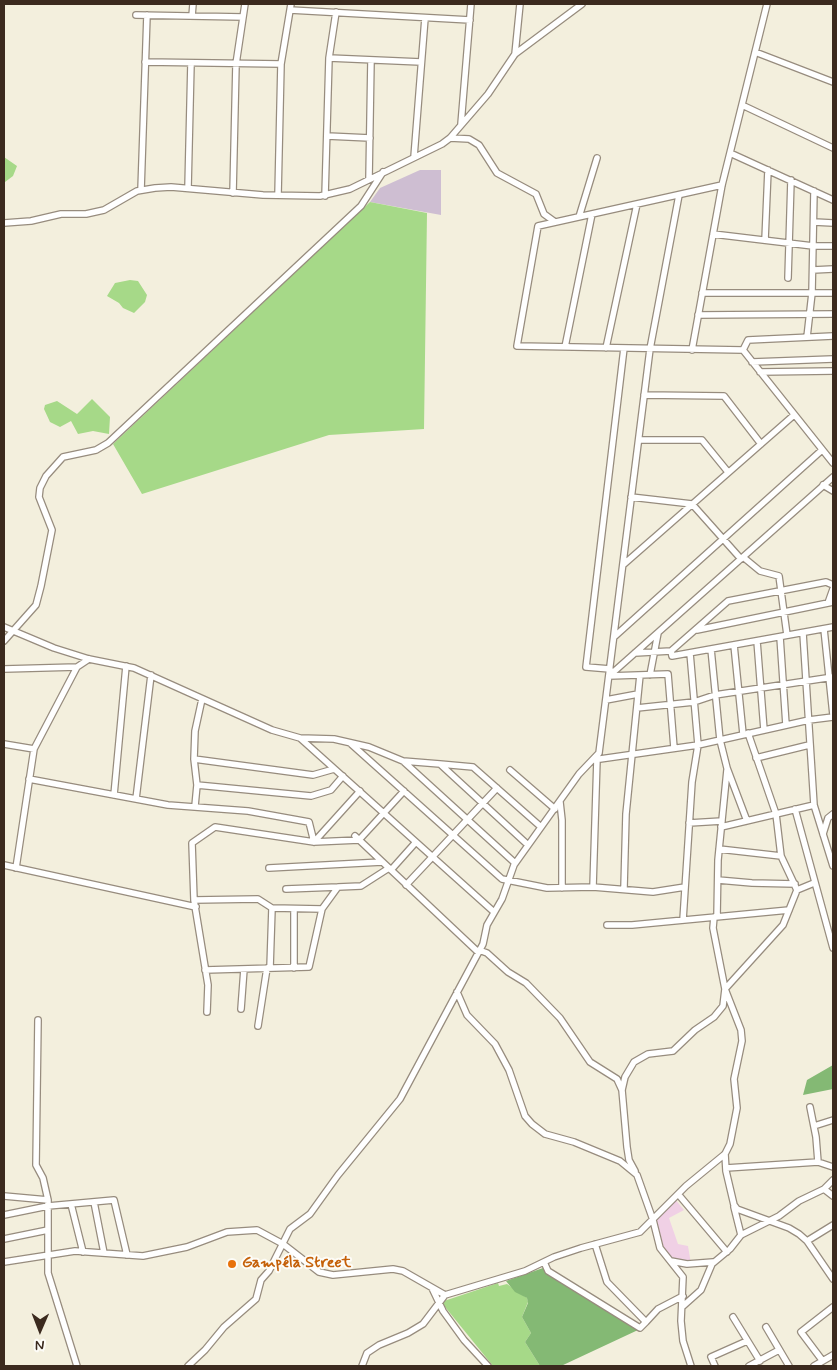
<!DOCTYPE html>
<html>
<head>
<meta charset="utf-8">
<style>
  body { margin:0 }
  #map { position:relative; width:837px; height:1370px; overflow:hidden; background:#f3efdd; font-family:Mynerve,sans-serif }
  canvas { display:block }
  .frame { position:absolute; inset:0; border:5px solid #3b2a1e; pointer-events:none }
  .north { position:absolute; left:15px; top:1305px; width:50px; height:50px; -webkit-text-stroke:4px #fdfcf7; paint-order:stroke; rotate:181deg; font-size:14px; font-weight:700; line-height:20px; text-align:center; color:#3b2a1e }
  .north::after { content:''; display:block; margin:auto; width:18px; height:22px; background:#3b2a1e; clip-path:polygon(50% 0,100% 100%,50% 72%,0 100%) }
</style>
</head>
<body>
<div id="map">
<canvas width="837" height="1370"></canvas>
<div class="frame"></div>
<div class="north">N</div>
</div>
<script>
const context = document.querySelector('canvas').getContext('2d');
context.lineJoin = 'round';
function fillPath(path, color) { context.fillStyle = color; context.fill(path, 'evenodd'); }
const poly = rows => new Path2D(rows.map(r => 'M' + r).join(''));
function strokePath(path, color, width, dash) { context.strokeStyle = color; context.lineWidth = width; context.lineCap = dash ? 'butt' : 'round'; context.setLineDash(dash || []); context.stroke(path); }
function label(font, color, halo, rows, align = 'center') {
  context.font = font + ' Mynerve,sans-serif'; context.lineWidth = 4; context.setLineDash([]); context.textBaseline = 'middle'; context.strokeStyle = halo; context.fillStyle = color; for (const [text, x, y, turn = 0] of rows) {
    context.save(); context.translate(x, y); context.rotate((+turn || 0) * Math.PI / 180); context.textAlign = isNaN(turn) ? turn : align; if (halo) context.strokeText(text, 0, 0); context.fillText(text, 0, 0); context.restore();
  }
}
const built = poly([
  [674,1198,684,1210,669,1218,678,1244,688,1246,691,1264,670,1261,660,1248,653,1220]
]);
const industrial = poly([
  [420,170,441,170,441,215,370,202,380,188]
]);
const green = poly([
  [4,157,17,166,13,176,5,182],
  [370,202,427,213,424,429,329,435,142,494,113,444],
  [130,280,138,281,147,295,145,302,134,313,123,308,119,303,107,296,115,283],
  [92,399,110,417,109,434,93,431,78,434,71,421,60,427,50,422,44,409,45,405,57,401,77,414],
  [498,1283,499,1286,507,1284,527,1298,528,1302,522,1317,531,1333,525,1342,540,1366,493,1366,441,1302]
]);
const forest = poly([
  [833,1065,833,1089,803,1095,807,1080],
  [543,1268,545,1272,638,1330,561,1366,540,1366,525,1342,531,1333,522,1317,528,1303,527,1298,515,1292,506,1281]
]);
const street = poly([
  [290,10,470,20],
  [136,15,243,17],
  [192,16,193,4],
  [755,52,833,82],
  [515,54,520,4],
  [329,58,421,62],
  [145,62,281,64],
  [742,105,833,148],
  [461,124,471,4],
  [327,136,370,138],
  [450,138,469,139,479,145,497,173,536,194,544,214,555,222],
  [730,153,833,200],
  [414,157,425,18],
  [369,179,371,60],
  [722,185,538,226,517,346,743,350,833,463],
  [188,188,191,63],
  [141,190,147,15],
  [233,193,236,64,245,4],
  [278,195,281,64,291,4],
  [325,196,329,58,336,12],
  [579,217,597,158],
  [814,222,833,223],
  [4,223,31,221,61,214,86,214,104,210,137,191,155,188,171,187,263,195,320,196,350,189,442,144,450,138,488,94,515,54,582,4],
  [713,234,813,246,833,246],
  [765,240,768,170],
  [813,270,833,269],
  [788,278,791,180],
  [702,293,833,293],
  [698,315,833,314],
  [807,337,812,293,814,191],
  [565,347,592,214],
  [606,348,637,204],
  [692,350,722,185,767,4],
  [743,350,748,340,833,336],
  [752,362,833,359],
  [760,372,833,371],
  [644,395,724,396,761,444],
  [639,440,702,440,728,472],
  [823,485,833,491],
  [631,497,692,504,741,559],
  [743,557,760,571,779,576,787,635],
  [623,565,794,415],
  [833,585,826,582,728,601,671,651,672,656,833,627],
  [828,603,833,589],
  [4,627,54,648,89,659,134,668,272,730,300,738,494,912],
  [824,629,833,715],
  [697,630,833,602],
  [803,633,814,805,833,866],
  [614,637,822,450],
  [780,637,786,725],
  [4,641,36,605,41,586,52,530,39,497,40,488,46,476,63,457,96,450,108,443,361,206,383,172],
  [757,641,764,730],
  [734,645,743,734],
  [711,649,720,740,727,768,747,821],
  [635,653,671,651],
  [4,669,77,667],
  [610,669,586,667,624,348],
  [650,675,658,633],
  [609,676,833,477],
  [609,676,668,674,674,748],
  [606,700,638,694],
  [637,708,694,702,715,695,833,677],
  [748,733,776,814,781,856,797,890],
  [300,738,334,739,369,747,403,761,515,863],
  [350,743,502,879,547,888,593,887,653,892,685,887],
  [4,744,34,749],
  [756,758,809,745],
  [194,759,313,775,334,769],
  [593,760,698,745,809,720,833,717],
  [403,761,440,764,528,845],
  [440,764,473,767,541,827],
  [510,770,555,809],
  [29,779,168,805,248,811,309,822,314,842],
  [197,785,311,796,331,790,343,776],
  [114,795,126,666],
  [136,799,151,675],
  [560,802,562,820,562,888],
  [195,806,197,785,194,759,195,731,202,699],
  [795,809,833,948],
  [689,823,722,821],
  [721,827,814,805],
  [823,834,828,818,833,814],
  [355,836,478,952],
  [314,842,360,791],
  [719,849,781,856],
  [4,865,196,907],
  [16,868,34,749,77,667,89,659],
  [269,868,382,862],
  [391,870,416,842],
  [718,880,752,883,795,884],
  [406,885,497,788],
  [593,887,597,759],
  [624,888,626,814,640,675],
  [286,889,338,887],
  [194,900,258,899,272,908,322,909,338,887,361,886,389,868],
  [717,917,718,860,727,770],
  [683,920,692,782,698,745,690,653],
  [607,925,632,925,789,910],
  [479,950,487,953,508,972,526,983,560,1018,590,1062,617,1079,622,1090],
  [270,968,272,908],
  [294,968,294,909],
  [205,970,309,967,322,909],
  [457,992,467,1015,495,1044,509,1070,525,1116,532,1124,545,1134,574,1142,620,1161,637,1175,653,1220,660,1248,683,1277,681,1321,683,1341,691,1366],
  [241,1009,244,969],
  [207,1012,208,985,194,900,192,843,215,827,314,842,359,840,404,791],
  [38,1020,36,1165,43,1178,48,1200,48,1273,77,1366],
  [258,1026,267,968],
  [814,1126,833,1120],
  [725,1154,726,1171,734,1205,737,1209,789,1228,799,1234,807,1241,833,1279],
  [818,1162,833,1167],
  [726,1168,818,1162,816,1137,810,1107],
  [635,1171,629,1160,627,1147,622,1090,625,1077,634,1062,648,1054,673,1051,695,1030,714,1017,723,1006,725,989,783,925,797,890,814,883],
  [824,1189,833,1196],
  [678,1194,727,1252],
  [4,1196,48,1200],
  [94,1202,104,1253],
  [71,1204,83,1252],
  [734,1207,741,1235],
  [4,1215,48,1206,114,1200,127,1255],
  [4,1239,48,1230],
  [807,1241,833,1225],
  [671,1261,687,1264,713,1262],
  [4,1262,75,1251,143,1256,187,1247,227,1232,257,1230,283,1244,319,1272,333,1275,393,1269,403,1271,445,1295],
  [544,1262,548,1271,640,1328,646,1322,607,1282,595,1244],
  [432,1288,443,1311,464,1340,488,1366],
  [682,1307,701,1290,712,1264,730,1249,741,1235,779,1216,799,1201,824,1189,833,1180],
  [733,1317,760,1361],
  [646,1322,658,1309,683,1296],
  [766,1327,789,1366],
  [822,1360,801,1332,833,1307],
  [188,1366,205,1350,224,1327,256,1299,261,1280,269,1271,290,1229,310,1214,338,1175,400,1099,483,944,487,925,502,899,514,865,579,774,599,753,650,349,679,195],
  [362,1366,367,1353,379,1345,408,1333,423,1324,445,1295,525,1271,554,1257,581,1248,640,1232,686,1186,725,1154,730,1144,737,1108,734,1079,742,1041,741,1030,725,989,713,928,714,917],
  [715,1366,711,1357,747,1341],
  [749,1366,779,1350],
  [814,1366,833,1355]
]);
const markers = [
  [232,1264,5,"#e8710a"]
];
const foodNames = [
  ["Gampéla Street",242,1264]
];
fillPath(built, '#f0d0e5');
fillPath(industrial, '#cebed2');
fillPath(green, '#a6d988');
fillPath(forest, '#84b974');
strokePath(street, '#978c7e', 8);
strokePath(street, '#fff', 5.5);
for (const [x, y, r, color] of markers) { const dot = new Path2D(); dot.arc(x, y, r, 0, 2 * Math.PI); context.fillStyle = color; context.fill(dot); strokePath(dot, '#fdfcf7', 2); }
label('bold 16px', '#c56008', '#fdfcf7', foodNames, 'left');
</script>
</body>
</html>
